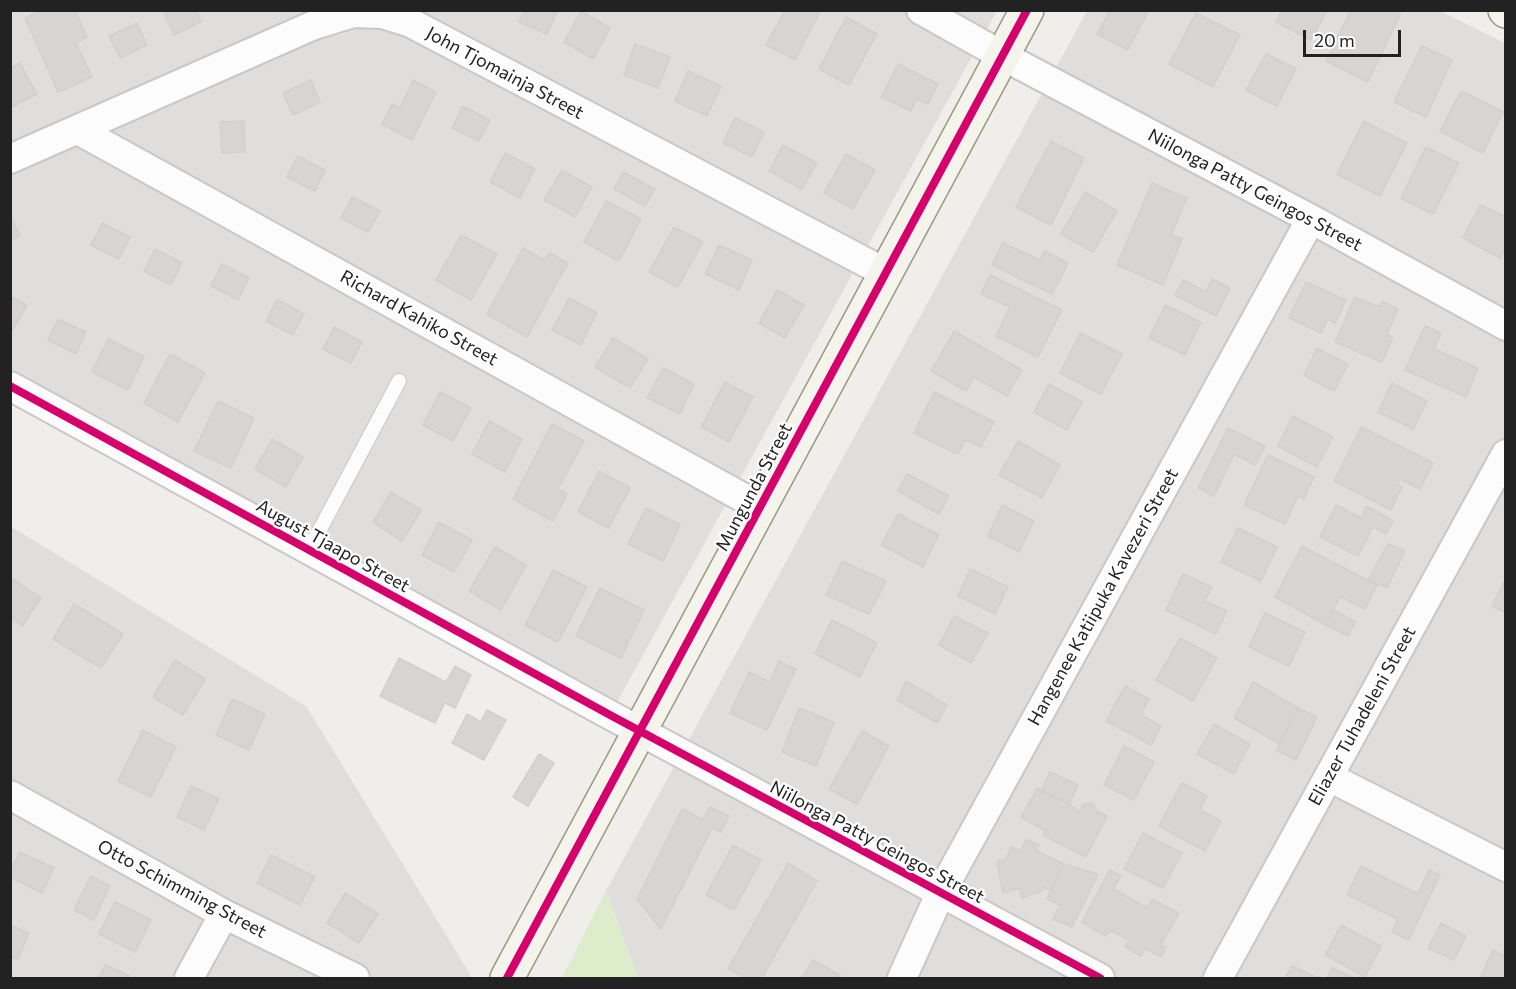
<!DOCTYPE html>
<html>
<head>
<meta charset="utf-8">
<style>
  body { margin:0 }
  #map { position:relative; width:1516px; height:989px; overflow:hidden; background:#f0eeeb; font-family:Commissioner,sans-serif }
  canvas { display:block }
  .frame { position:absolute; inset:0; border:12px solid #222; pointer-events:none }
  .scale { position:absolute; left:1303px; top:30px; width:98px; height:27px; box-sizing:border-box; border:3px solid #222; border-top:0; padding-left:8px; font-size:18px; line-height:21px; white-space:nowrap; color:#222; -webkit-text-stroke:4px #fff; paint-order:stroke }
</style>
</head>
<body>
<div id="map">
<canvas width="1516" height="989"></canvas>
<div class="frame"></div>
<div class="scale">20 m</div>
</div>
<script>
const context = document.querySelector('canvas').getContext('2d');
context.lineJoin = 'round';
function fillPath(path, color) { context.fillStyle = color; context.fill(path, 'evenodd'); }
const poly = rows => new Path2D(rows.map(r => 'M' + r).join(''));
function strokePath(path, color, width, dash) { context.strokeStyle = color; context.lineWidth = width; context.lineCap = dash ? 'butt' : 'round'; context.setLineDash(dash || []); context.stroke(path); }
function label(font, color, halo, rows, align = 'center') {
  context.font = font + ' Commissioner,sans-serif'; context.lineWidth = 4.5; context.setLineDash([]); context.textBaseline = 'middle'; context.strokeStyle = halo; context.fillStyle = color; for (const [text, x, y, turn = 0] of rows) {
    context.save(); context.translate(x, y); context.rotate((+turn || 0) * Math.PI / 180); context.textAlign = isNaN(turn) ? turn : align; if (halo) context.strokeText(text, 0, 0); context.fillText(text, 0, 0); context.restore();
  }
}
const residential = poly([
  [10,11,997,11,610,715,11,386],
  [1087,11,1440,11,1505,43,1505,978,638,978,606,891],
  [10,526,306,706,470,974,470,978,11,978]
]);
const grass = poly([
  [606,891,638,978,562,978]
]);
const building = poly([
  [41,10,75,10,87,37,76,43,92,77,58,92,25,18,41,10],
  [168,10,196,10,201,22,174,35,164,13,168,10],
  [524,10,557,12,547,34,519,22,524,10],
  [785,10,821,10,795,60,766,45,785,10],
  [1110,10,1149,10,1128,50,1097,34,1110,10],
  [1282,10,1327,10,1311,40,1276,22,1282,10],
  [1351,10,1391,10,1400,15,1368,82,1326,61,1351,10],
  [581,11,610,28,593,59,564,42,581,11],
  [1196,13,1240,35,1213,87,1169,64,1196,13],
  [846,17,877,34,849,85,819,69,846,17],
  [137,23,147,45,120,58,109,36,137,23],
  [635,44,670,57,658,88,624,75,635,44],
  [1422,46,1452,60,1426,117,1394,102,1422,46],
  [1266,54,1296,69,1277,106,1246,90,1266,54],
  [20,63,37,94,10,108,10,68,20,63],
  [898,64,938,84,928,104,917,99,911,111,881,97,898,64],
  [688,71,721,86,707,116,675,101,688,71],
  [311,80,320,102,293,115,283,93,311,80],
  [413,80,436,92,412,140,382,124,392,104,400,108,413,80],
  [1461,91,1503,112,1483,153,1440,131,1461,91],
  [463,106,490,120,479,141,452,128,463,106],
  [735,118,764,132,752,157,723,143,735,118],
  [244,121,245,152,222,153,220,122,244,121],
  [1364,121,1407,143,1380,196,1337,174,1364,121],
  [1051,141,1084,158,1051,225,1016,207,1051,141],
  [783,145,817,163,802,189,769,171,783,145],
  [1426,147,1459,163,1433,214,1401,198,1426,147],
  [505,153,535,169,520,198,490,182,505,153],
  [846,154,875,170,853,209,824,193,846,154],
  [298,156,325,170,315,191,287,177,298,156],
  [562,170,592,187,575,217,544,200,562,170],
  [623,172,655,189,645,206,614,189,623,172],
  [1152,183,1187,198,1171,235,1182,239,1163,285,1117,265,1152,183],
  [1085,192,1117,211,1093,252,1061,234,1085,192],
  [352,197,380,211,368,232,341,218,352,197],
  [606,201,641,219,619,261,584,242,606,201],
  [1480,205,1506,217,1506,248,1500,258,1463,238,1480,205],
  [10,215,20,236,10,241,10,215],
  [102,223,130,237,119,259,91,245,102,223],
  [674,227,703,242,678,287,649,272,674,227],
  [461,235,497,254,471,300,436,280,461,235],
  [1003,243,1040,260,1044,251,1068,263,1052,294,992,265,1003,243],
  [719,245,752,260,739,290,705,274,719,245],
  [523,248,545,260,550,253,568,263,527,337,487,314,523,248],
  [155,249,182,263,171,285,144,271,155,249],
  [222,264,249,278,238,300,211,286,222,264],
  [990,275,1062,310,1038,357,996,336,1010,307,981,294,990,275],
  [1212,279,1230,288,1216,316,1175,295,1183,280,1206,292,1212,279],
  [1306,282,1346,300,1335,323,1328,319,1321,333,1289,318,1306,282],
  [777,290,804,305,785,338,759,323,777,290],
  [10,296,27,305,10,335,10,296],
  [1355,297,1379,307,1383,302,1398,309,1387,335,1393,338,1382,362,1335,342,1355,297],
  [569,298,597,313,581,345,552,330,569,298],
  [277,299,304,314,293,335,266,321,277,299],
  [1165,305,1201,322,1185,355,1149,338,1165,305],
  [58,319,86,332,76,354,48,340,58,319],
  [1425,326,1441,333,1434,349,1478,368,1466,397,1405,370,1425,326],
  [334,327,362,342,351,363,323,349,334,327],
  [954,331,1022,370,1007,396,974,377,966,391,931,371,954,331],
  [1080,333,1122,354,1101,394,1060,373,1080,333],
  [613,338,648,359,630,388,595,367,613,338],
  [108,339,144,357,128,390,92,372,108,339],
  [1317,348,1348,364,1334,391,1304,375,1317,348],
  [170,354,205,373,178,422,144,403,170,354],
  [663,368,694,384,680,414,647,398,663,368],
  [725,382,753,397,729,442,701,427,725,382],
  [1392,383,1427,401,1413,429,1378,412,1392,383],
  [1049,384,1082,402,1067,430,1034,412,1049,384],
  [440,392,471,408,453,441,423,425,440,392],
  [934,392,994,422,981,447,965,440,958,454,914,433,934,392],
  [218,401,254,418,231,468,194,451,218,401],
  [1293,416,1333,437,1317,467,1278,446,1293,416],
  [489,421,522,439,505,472,472,454,489,421],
  [552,424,584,441,558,489,567,494,553,521,513,499,552,424],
  [1361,427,1433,463,1420,489,1400,479,1397,485,1402,487,1391,510,1334,481,1361,427],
  [1228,428,1265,446,1255,465,1234,454,1214,496,1198,488,1228,428],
  [272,439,303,457,286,487,255,469,272,439],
  [1018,441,1060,465,1042,498,999,475,1018,441],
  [1268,455,1314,477,1304,499,1298,496,1285,524,1244,505,1268,455],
  [599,471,630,488,609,528,578,512,599,471],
  [907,474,949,496,939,514,898,491,907,474],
  [391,492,421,510,402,541,373,522,391,492],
  [1002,505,1034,521,1019,552,988,536,1002,505],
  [1336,505,1361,518,1367,506,1393,521,1386,534,1373,527,1358,556,1320,537,1336,505],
  [646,508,680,525,663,561,628,544,646,508],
  [898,514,939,535,923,567,881,545,898,514],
  [439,522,472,540,454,572,422,555,439,522],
  [1238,528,1277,547,1261,581,1221,562,1238,528],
  [1388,544,1405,551,1387,588,1368,580,1388,544],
  [1302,546,1377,585,1365,609,1340,597,1326,625,1275,597,1302,546],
  [495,547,526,565,501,610,469,591,495,547],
  [842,561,886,581,869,614,826,595,842,561],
  [970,569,1008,587,995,614,958,596,970,569],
  [553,570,587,587,558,642,525,625,553,570],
  [1183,574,1212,587,1205,601,1227,611,1216,634,1166,610,1183,574],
  [10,577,41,598,22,626,10,617,10,577],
  [1506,578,1506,613,1492,606,1506,578],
  [600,588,644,610,621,658,576,636,600,588],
  [74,604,123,634,101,668,53,639,74,604],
  [1334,610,1356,622,1348,636,1326,625,1334,610],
  [1265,613,1305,632,1289,666,1249,647,1265,613],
  [954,616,988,633,971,663,939,645,954,616],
  [832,620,877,643,860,677,815,654,832,620],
  [1180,638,1217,658,1193,701,1156,680,1180,638],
  [399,658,446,682,455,666,471,675,455,708,445,703,435,723,380,696,399,658],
  [175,660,205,679,183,715,153,697,175,660],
  [779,661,796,669,767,730,730,713,749,672,770,682,779,661],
  [906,681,947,705,937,723,897,700,906,681],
  [1253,682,1298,708,1280,744,1234,718,1253,682],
  [1125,686,1149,699,1141,715,1161,726,1151,745,1106,721,1125,686],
  [232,699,265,714,249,750,216,735,232,699],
  [799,708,834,722,816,766,782,752,799,708],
  [1298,708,1317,717,1296,760,1276,750,1298,708],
  [487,710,506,720,484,760,452,743,467,714,481,722,487,710],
  [1214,724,1250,744,1234,774,1197,754,1214,724],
  [143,730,176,747,151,797,118,781,143,730],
  [862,731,889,746,857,804,829,789,862,731],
  [1124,746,1154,762,1134,800,1104,785,1124,746],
  [539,754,554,763,528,806,513,797,539,754],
  [1050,772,1078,785,1069,804,1041,791,1050,772],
  [1182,783,1207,796,1200,810,1221,821,1205,851,1159,826,1182,783],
  [191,786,219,799,204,830,177,817,191,786],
  [1037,788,1069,804,1079,812,1083,804,1092,803,1097,811,1107,816,1086,857,1043,835,1046,831,1021,817,1037,788],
  [710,807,729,816,721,832,712,828,661,929,637,899,682,809,703,820,710,807],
  [1143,833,1182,853,1163,888,1124,869,1143,833],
  [1026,839,1039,845,1036,851,1064,864,1052,891,1044,887,1042,891,1022,898,1019,888,1003,893,997,861,1006,859,1011,847,1021,851,1026,839],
  [733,845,761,860,734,910,706,895,733,845],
  [20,852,54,868,42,893,10,877,10,871,20,852],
  [271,855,315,877,300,905,257,883,271,855],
  [788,863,817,881,762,978,745,978,728,969,788,863],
  [1064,864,1098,874,1072,927,1053,919,1060,905,1047,899,1064,864],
  [1361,866,1418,894,1429,870,1440,875,1409,940,1392,932,1398,919,1347,895,1361,866],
  [1110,870,1121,876,1113,889,1148,908,1152,899,1179,913,1161,945,1166,948,1161,957,1145,948,1141,956,1125,947,1129,940,1110,930,1106,936,1082,922,1110,870],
  [91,876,110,886,94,920,74,910,91,876],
  [345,893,378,914,359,943,327,923,345,893],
  [115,902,151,920,135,952,99,934,115,902],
  [1441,923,1466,936,1454,960,1428,948,1441,923],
  [10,925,29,933,18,959,10,956,10,925],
  [1341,925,1381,946,1365,977,1325,955,1341,925],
  [1493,950,1506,957,1506,978,1487,978,1481,976,1493,950],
  [813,960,840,975,838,978,802,978,813,960],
  [105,965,130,976,129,978,99,978,105,965],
  [1292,966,1318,978,1285,978,1292,966],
  [1332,968,1355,978,1327,978,1332,968]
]);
const lane = poly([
  [309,550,399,381]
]);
const street = poly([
  [921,10,1003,56,1311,219,1506,326],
  [78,130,760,507],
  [10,159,314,25,353,13,382,14,411,23,886,273],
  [10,386,610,715,1100,978],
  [1329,777,1506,867],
  [10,795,224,914,355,978],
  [189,978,224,914],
  [902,978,940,894,1311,219],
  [1218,978,1506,454]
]);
const secondary = poly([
  [1505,10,1506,11],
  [507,978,1027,10]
]);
const cycleway = poly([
  [10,386,610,715,1100,978],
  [507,978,1027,10]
]);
const streetNames = [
  ["John Tjomainja Street",505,73,28],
  ["Niilonga Patty Geingos Street",1255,190,28],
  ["Richard Kahiko Street",419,318,29],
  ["Mungunda Street",754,487,-62],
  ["August Tjaapo Street",333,546,29],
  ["Hangenee Katiipuka Kavezeri Street",1103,597,-61],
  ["Eliazer Tuhadeleni Street",1362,716,-61],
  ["Niilonga Patty Geingos Street",877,842,28],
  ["Otto Schimming Street",182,889,28]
];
fillPath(residential, '#dfdedc');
fillPath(grass, '#ddeccb');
fillPath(building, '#d7d4d2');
strokePath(building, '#d3d0cc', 1.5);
strokePath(lane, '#c9c8c7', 16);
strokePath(street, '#c9c8c7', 32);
strokePath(secondary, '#999a82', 36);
strokePath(lane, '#fdfcfc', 14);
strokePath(street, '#fdfcfc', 28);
strokePath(secondary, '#f4f4ed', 33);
strokePath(cycleway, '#d6006c', 8);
label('18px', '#222', '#fff', streetNames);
</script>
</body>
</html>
